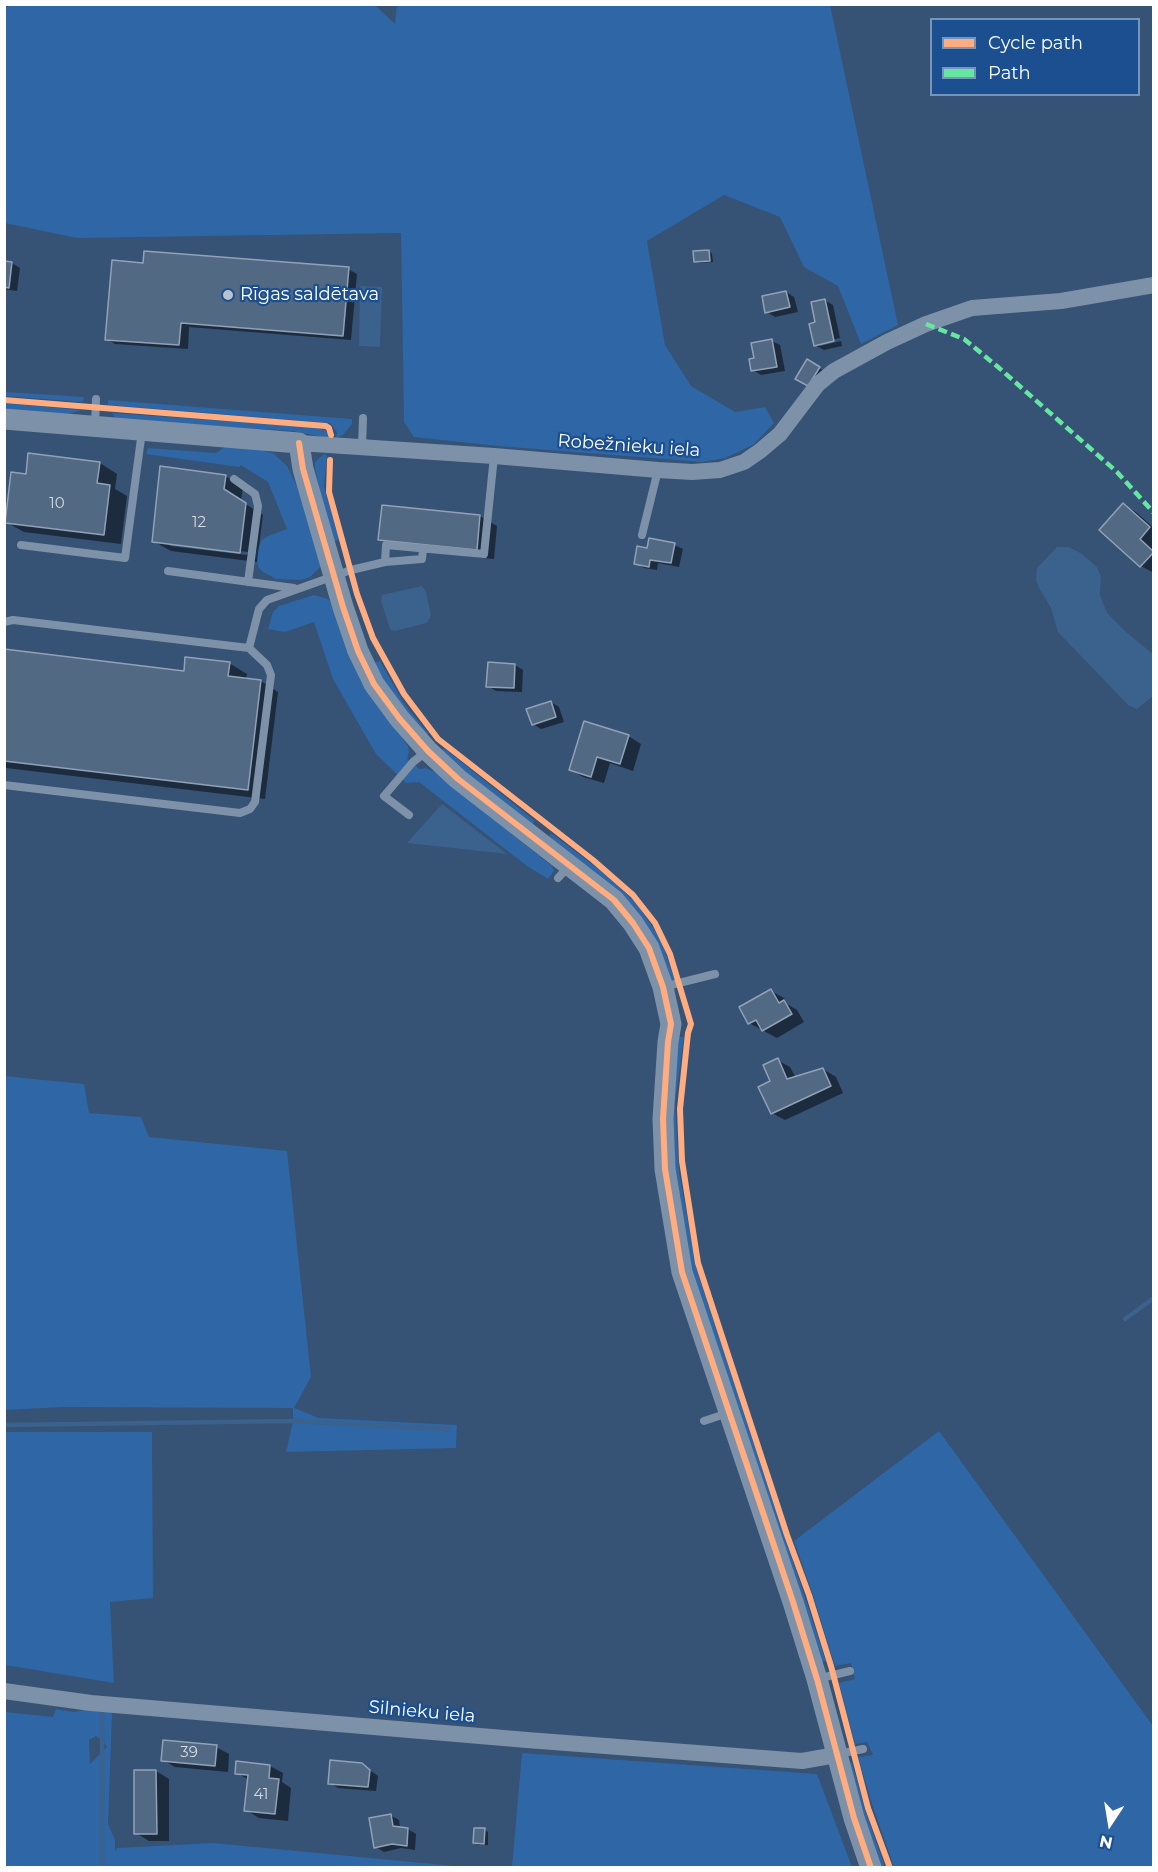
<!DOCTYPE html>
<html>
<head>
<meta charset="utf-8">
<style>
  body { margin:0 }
  #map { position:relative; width:1158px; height:1872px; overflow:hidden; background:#365274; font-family:Montserrat,sans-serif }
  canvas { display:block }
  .frame { position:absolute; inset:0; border:6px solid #fff; pointer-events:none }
  .legend { position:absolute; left:930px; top:18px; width:210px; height:78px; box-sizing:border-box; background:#1b4f8f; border:2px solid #7695bc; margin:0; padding:8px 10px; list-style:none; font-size:18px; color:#fff }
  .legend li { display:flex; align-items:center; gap:12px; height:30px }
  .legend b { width:30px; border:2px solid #7695bc }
  .north { position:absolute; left:1080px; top:1794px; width:60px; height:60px; -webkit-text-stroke:4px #1b4f8f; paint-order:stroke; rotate:192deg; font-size:16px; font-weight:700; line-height:24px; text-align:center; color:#fff }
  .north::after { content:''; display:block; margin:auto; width:21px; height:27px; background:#fff; clip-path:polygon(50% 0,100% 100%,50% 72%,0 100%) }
</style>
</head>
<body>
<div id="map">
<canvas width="1158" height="1872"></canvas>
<div class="frame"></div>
<ul class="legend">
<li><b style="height:8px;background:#ffac80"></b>Cycle path</li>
<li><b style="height:8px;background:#66e7a1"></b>Path</li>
</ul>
<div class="north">N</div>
</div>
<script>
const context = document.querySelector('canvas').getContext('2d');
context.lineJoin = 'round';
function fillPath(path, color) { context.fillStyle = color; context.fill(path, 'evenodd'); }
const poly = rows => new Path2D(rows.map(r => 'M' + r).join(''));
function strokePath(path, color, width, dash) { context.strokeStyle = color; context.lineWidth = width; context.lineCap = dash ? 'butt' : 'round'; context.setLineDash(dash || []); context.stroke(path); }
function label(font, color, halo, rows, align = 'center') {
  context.font = font + ' Montserrat,sans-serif'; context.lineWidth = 4.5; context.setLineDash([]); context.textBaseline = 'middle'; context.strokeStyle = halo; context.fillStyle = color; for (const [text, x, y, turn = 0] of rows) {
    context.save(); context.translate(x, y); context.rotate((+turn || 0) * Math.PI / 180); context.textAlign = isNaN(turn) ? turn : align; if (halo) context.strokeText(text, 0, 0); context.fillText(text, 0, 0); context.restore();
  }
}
const green = poly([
  [10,4,375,5,395,24,397,4,830,5,898,325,861,344,838,286,804,267,780,217,724,195,647,241,665,345,691,386,735,412,765,407,774,423,753,445,725,458,702,462,498,446,414,437,404,422,401,233,77,238,5,223,4,9],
  [5,392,84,397,83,402,5,396],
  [108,400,352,419,352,424,343,435,336,438,337,432,330,423,108,405],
  [4,403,81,410,66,415,5,411],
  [112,413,313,427,325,430,328,433,328,438,293,431,121,420,115,418],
  [229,444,253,447,274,454,287,466,304,500,322,559,320,567,310,577,301,580,276,579,263,572,258,567,256,553,262,540,268,536,287,529,268,482,241,465,239,467,146,454,148,448,216,453],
  [324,454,327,455,324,486,339,540,332,542,315,469,315,462],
  [314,595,328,599,333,604,340,629,361,682,408,746,409,752,407,759,413,762,419,769,426,768,435,772,552,866,554,871,548,879,527,866,419,782,406,783,376,754,333,679,314,622,285,632,268,629,273,612,279,606],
  [380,661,405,705,429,734,425,737,395,700,373,663],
  [444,748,535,821,531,826,439,753],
  [551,833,609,877,637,904,660,938,675,980,669,980,548,838],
  [676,1037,684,1037,675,1103,679,1172,697,1271,826,1661,819,1663,689,1268,671,1153],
  [4,1076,84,1084,89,1113,141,1117,149,1137,287,1151,311,1377,294,1408,319,1418,457,1425,456,1448,286,1452,293,1421,293,1408,63,1407,5,1410],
  [939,1431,1153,1726,1153,1867,894,1867,873,1807,858,1757,873,1755,867,1742,855,1744,839,1683,855,1679,851,1663,835,1666,813,1595,794,1541],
  [5,1432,152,1432,153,1598,110,1602,114,1683,5,1665],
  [56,1709,74,1712,83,1710,110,1709,112,1715,108,1824,115,1840,115,1851,117,1848,213,1843,465,1867,5,1868,5,1712,53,1717],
  [96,1736,103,1741,107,1747,90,1764,89,1740],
  [522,1753,817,1774,852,1867,512,1867],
  [852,1762,865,1810,885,1867,878,1867,846,1764]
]);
const water = poly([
  [360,286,382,287,380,347,359,346],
  [1057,547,1069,547,1082,554,1097,567,1101,577,1100,595,1107,613,1126,632,1153,654,1153,696,1137,709,1128,705,1058,632,1051,608,1039,588,1036,580,1037,568],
  [422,586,426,592,431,615,427,623,394,631,390,629,381,601,382,595],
  [442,804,507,854,407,843]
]);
const shadow = poly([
  [709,251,712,254,713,262,699,263,695,261],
  [4,263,12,263,20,268,17,291,4,289],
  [145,264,348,269,357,274,351,340,189,327,188,349,115,344,107,339],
  [786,292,794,297,798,312,775,317,767,312],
  [824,300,833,305,840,338,820,343,820,346,841,341,842,346,824,350,815,345,817,323],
  [772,341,780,345,785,371,761,375,753,370,756,359],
  [808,361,827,373,817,390],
  [100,463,117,474,115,489,127,496,121,544,24,532,6,522,27,475],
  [225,476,243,486,241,501,263,515,257,562,171,551,153,541],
  [170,543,248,552,247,555,170,546],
  [1123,505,1136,512,1154,528,1154,545,1152,547,1154,549,1154,573,1141,566],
  [383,506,480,516,497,526,494,559,397,549,380,539],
  [674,545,683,549,679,567,658,563,657,570,644,568,635,563,649,550],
  [4,651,185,672,229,663,247,674,246,680,261,681,278,692,265,799,6,768,4,767],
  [515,665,523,670,522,692,496,691,488,686],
  [551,702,559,707,564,722,541,729,533,724],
  [628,736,641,744,633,771,610,763,604,783,583,777,570,769],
  [771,991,784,998,787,1004,797,1010,804,1022,777,1038,749,1023,741,1008],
  [777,1060,790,1067,796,1078,823,1069,836,1077,843,1093,785,1120,772,1113,772,1082],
  [216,1747,229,1754,228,1772,175,1767,163,1760],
  [238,1763,270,1766,283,1773,282,1782,291,1788,288,1821,259,1818,246,1810,249,1780,237,1773],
  [361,1764,378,1776,376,1791,338,1788,330,1783],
  [156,1771,169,1779,169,1841,149,1841,136,1833],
  [390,1815,399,1820,400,1828,408,1829,416,1834,415,1850,401,1848,384,1852,376,1847],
  [485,1830,488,1832,488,1845,478,1845,475,1843]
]);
const stream = poly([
  [1125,1319,1154,1298],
  [4,1425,293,1421,448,1429],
  [102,1712,102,1868]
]);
const building = poly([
  [709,250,710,261,694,262,693,251,709,250],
  [144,251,349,267,343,336,181,323,179,345,105,340,112,260,143,263,144,251],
  [4,261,12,262,9,288,4,287,4,261],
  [786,291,790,307,765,313,762,296,786,291],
  [825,299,834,341,814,346,809,324,815,322,811,302,825,299],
  [772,339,777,367,751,371,749,359,754,358,751,343,772,339],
  [807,359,820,367,808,386,795,379,807,359],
  [28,453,100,462,97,483,110,485,104,535,5,523,11,472,26,474,28,453],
  [160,466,226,475,224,489,246,503,240,553,152,542,160,466],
  [1123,503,1150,527,1140,539,1154,552,1140,567,1099,530,1123,503],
  [382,505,480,515,477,550,378,540,382,505],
  [649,538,675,543,671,563,650,560,649,567,634,564,637,546,647,548,649,538],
  [4,649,184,671,185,657,230,662,228,676,261,680,248,790,4,761,4,649],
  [488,662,515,664,514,688,486,687,488,662],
  [551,701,556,717,532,725,526,709,551,701],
  [584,721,629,735,620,764,597,757,591,777,569,770,584,721],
  [771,989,779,1003,784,1000,792,1014,762,1031,756,1020,748,1024,739,1007,771,989],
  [778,1058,787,1079,823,1068,831,1086,771,1114,758,1087,770,1081,763,1065,778,1058],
  [163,1740,217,1745,215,1766,161,1761,163,1740],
  [330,1760,362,1763,370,1770,368,1787,328,1784,330,1760],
  [236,1761,270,1765,269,1778,279,1779,275,1814,244,1811,248,1775,235,1774,236,1761],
  [134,1770,156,1770,157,1834,134,1834,134,1770],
  [391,1814,393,1826,408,1828,407,1846,392,1844,374,1848,369,1818,391,1814],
  [474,1828,485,1828,484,1844,473,1843,474,1828]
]);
const service = poly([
  [95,426,96,399],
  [362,448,363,418],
  [234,479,255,494,258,506,248,582],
  [642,535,658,470],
  [21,545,125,558,142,431],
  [385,562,386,545,484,554,494,456],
  [168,571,294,588],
  [4,622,13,620,249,648,267,665,271,675,255,802,250,809,240,813,4,785],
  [249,648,259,609,267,600,351,570,385,562,422,559,423,549],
  [409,815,384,796,413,762,427,751],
  [558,878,569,866],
  [663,987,715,974],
  [704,1421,728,1413],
  [817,1679,850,1671],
  [839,1754,863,1749]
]);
const minor = poly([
  [299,443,494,456,658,470,692,472,720,470,744,462,760,451,780,434,818,384,834,371,887,342,926,324,972,308,1061,301,1154,285],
  [4,1691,91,1703,527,1740,802,1761,836,1755]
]);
const tertiary = poly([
  [4,419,299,443,303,469,343,607,358,651,374,684,399,718,428,751,458,779,614,900,633,923,649,948,663,987,671,1024,668,1042,663,1119,665,1169,682,1272,793,1602,817,1679,854,1818,871,1868]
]);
const quiet = poly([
  [926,324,964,339,998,367,1117,472,1154,513]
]);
const cycleway = poly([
  [4,400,326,426,329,428,331,435],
  [299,443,303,469,343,607,358,651,374,684,399,718,428,751,458,779,614,900,633,923,649,948,663,987,671,1024,668,1042,663,1119,665,1169,682,1272,793,1602,817,1679,854,1818,871,1868],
  [330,460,329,492,357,594,373,638,404,694,438,739,593,860,633,895,655,923,670,954,691,1024,688,1033,680,1109,682,1161,698,1263,787,1535,809,1595,831,1666,868,1808,890,1868]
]);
const markers = [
  [228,295,6,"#b9c2ce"]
];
const numberNames = [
  ["10",57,504],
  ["12",199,523],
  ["39",189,1753],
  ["41",261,1795]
];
const poiNames = [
  ["Rīgas saldētava",240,295]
];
const streetNames = [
  ["Robežnieku iela",629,446,4],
  ["Silnieku iela",422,1712,5]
];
fillPath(green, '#2f66a5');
fillPath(water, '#3b618d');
fillPath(shadow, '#0007');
strokePath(stream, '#3b618d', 4.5);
fillPath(building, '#526984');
strokePath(building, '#92a2b6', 1.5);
strokePath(service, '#7d92a8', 8);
strokePath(minor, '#7d92a8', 16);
strokePath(tertiary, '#7d92a8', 21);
strokePath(quiet, '#66e7a1', 4.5, [9, 4.5]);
strokePath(cycleway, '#ffac80', 6);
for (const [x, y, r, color] of markers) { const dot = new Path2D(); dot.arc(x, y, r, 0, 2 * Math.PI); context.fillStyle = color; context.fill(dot); strokePath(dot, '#1b4f8f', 2); }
label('15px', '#d4dae0', null, numberNames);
label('18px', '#fff', '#1b4f8f', poiNames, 'left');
label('18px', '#fff', '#1b4f8f', streetNames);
</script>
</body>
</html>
